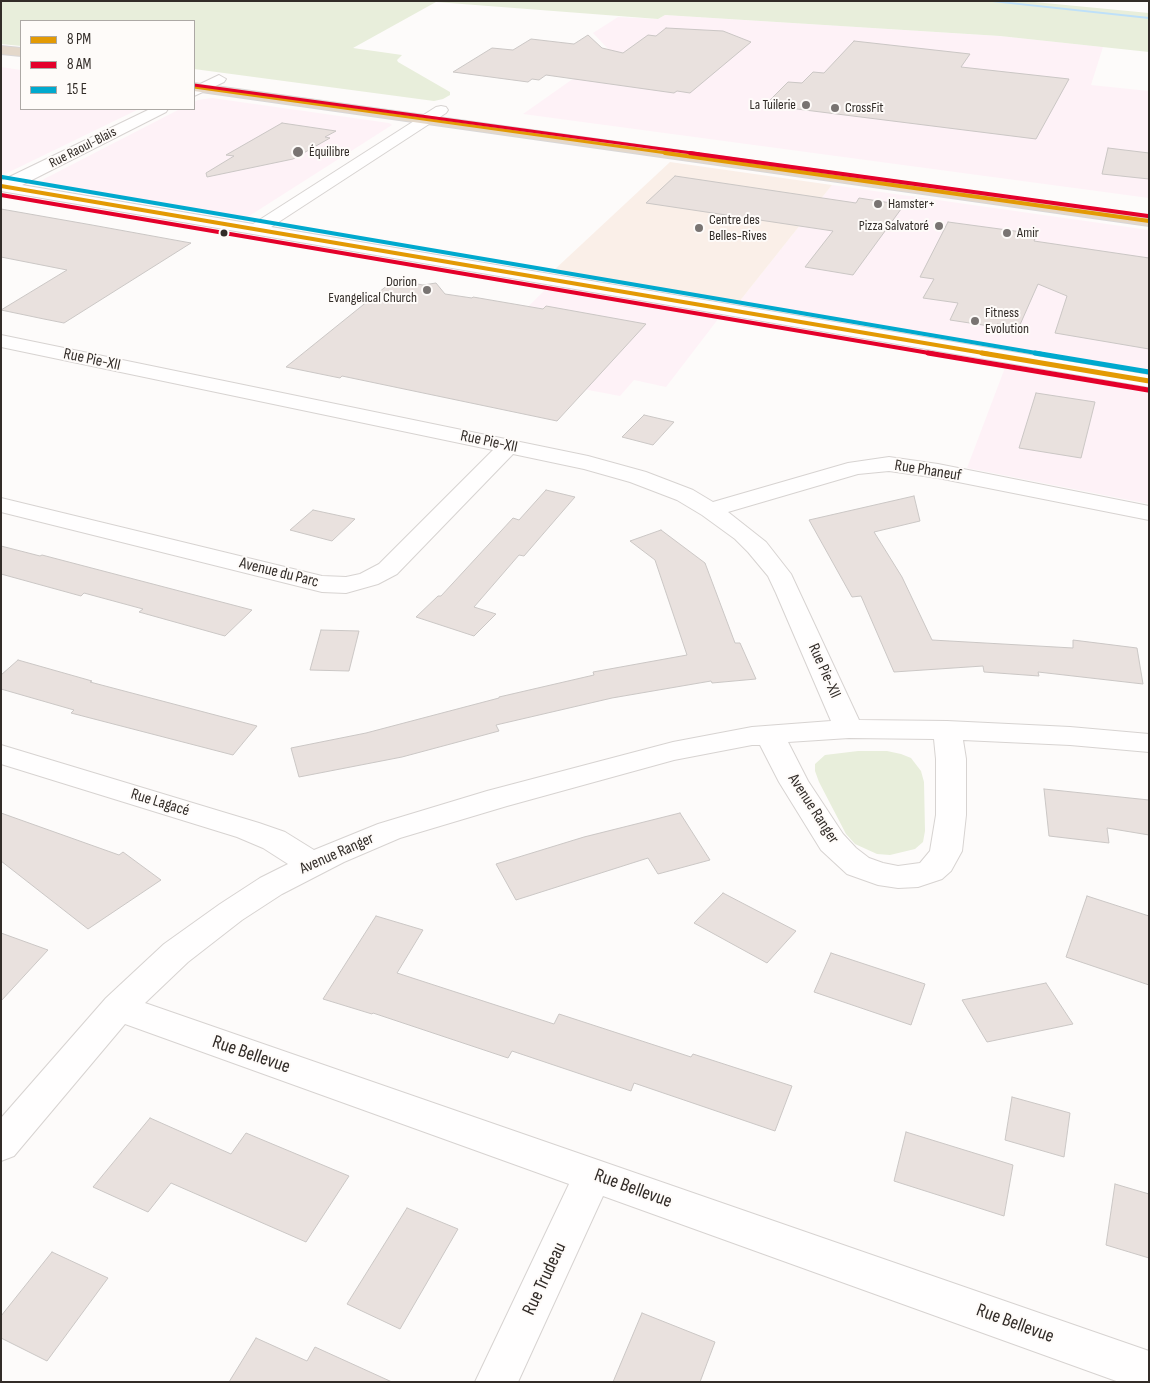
<!DOCTYPE html>
<html>
<head>
<meta charset="utf-8">
<style>
  body { margin:0 }
  #map { position:relative; width:1150px; height:1383px; overflow:hidden; background:#fdfbfa; font-family:"Sofia Sans Condensed",sans-serif }
  canvas { display:block }
  .frame { position:absolute; inset:0; border:2px solid #322c28; pointer-events:none }
  .legend { position:absolute; left:20px; top:20px; width:175px; height:90px; box-sizing:border-box; background:#fefbf9; border:1px solid #aca8a5; margin:0; padding:6px 9px; list-style:none; font-size:15px; color:#322c28 }
  .legend li { display:flex; align-items:center; gap:10px; height:25px }
  .legend b { width:25px; border:1px solid #aca8a5 }
</style>
</head>
<body>
<div id="map">
<canvas width="1150" height="1383"></canvas>
<div class="frame"></div>
<ul class="legend">
<li><b style="height:6px;background:#e39a04"></b>8 PM</li>
<li><b style="height:6px;background:#e4002b"></b>8 AM</li>
<li><b style="height:6px;background:#00a9ce"></b>15 E</li>
</ul>
</div>
<script>
const context = document.querySelector('canvas').getContext('2d');
context.lineJoin = 'round';
function fillPath(path, color) { context.fillStyle = color; context.fill(path, 'evenodd'); }
const poly = rows => new Path2D(rows.map(r => 'M' + r).join(''));
function strokePath(path, color, width, dash) { context.strokeStyle = color; context.lineWidth = width; context.lineCap = dash ? 'butt' : 'round'; context.setLineDash(dash || []); context.stroke(path); }
function label(font, color, halo, rows, align = 'center') {
  context.font = font + ' "Sofia Sans Condensed",sans-serif'; context.lineWidth = 4; context.setLineDash([]); context.textBaseline = 'middle'; context.strokeStyle = halo; context.fillStyle = color; for (const [text, x, y, turn = 0] of rows) {
    context.save(); context.translate(x, y); context.rotate((+turn || 0) * Math.PI / 180); context.textAlign = isNaN(turn) ? turn : align; if (halo) context.strokeText(text, 0, 0); context.fillText(text, 0, 0); context.restore();
  }
}
const commercial = poly([
  [665,15,1000,36,1103,47,1091,85,1149,91,1149,198,523,114,611,52,593,33,618,17,658,19],
  [1,67,21,70,21,109,139,109,1,176],
  [212,98,389,123,392,125,246,218,234,218,45,186,41,184,41,182,44,179,180,109,194,109,194,102,198,100],
  [832,185,1149,230,1149,370,1040,351,996,347,739,302],
  [550,285,722,314,666,387,634,380,620,396,467,367],
  [1006,365,1149,389,1149,504,967,468]
]);
const built = poly([
  [670,162,832,185,739,302,553,271]
]);
const green = poly([
  [1,1,1024,1,1149,13,1149,52,1000,36,665,15,658,19,436,2,353,48,402,55,397,60,398,62,450,92,450,95,443,99,434,101,194,69,194,21,21,21,21,46,1,44],
  [858,751,887,751,901,754,911,758,921,771,924,782,925,831,923,842,915,849,890,855,877,854,855,844,846,834,819,782,815,771,815,764,825,755]
]);
const stream = poly([
  [983,1,1000,1,1149,17,1149,19,983,1]
]);
const building = poly([
  [666,28,723,31,751,42,690,93,677,91,674,93,546,75,539,80,532,79,528,82,453,72,492,48,513,50,531,39,574,44,588,35,602,48,623,53,648,35,656,36,666,28],
  [854,41,970,54,961,67,1069,79,1036,139,765,105,788,82,802,83,813,72,824,73,854,41],
  [282,123,336,131,325,137,330,138,293,159,207,177,206,173,234,156,226,155,282,123],
  [1108,148,1149,153,1149,179,1102,174,1108,148],
  [675,176,856,203,859,198,904,205,853,275,805,267,833,231,646,203,675,176],
  [1,209,92,225,191,243,64,323,44,319,1,310,67,270,1,257,1,209],
  [948,222,1037,234,1034,241,1149,258,1149,349,1055,333,1067,296,1038,284,1019,327,997,324,996,327,950,320,958,303,923,298,934,279,920,277,948,222],
  [394,280,423,285,436,283,445,294,472,298,473,297,543,309,546,306,646,324,557,421,342,376,340,378,286,367,394,280],
  [1036,393,1095,402,1081,458,1019,448,1036,393],
  [644,415,674,422,653,445,622,437,644,415],
  [546,490,575,497,524,556,519,555,474,607,496,614,474,636,416,617,438,596,441,596,513,518,519,520,546,490],
  [914,496,920,521,874,532,902,577,932,640,1073,648,1073,640,1137,648,1143,684,1038,672,1039,676,984,672,983,666,894,672,861,596,852,597,809,520,914,496],
  [313,510,355,519,332,541,290,530,313,510],
  [661,530,705,563,735,643,740,643,756,679,712,683,711,681,612,698,496,725,499,731,402,757,299,777,291,748,366,733,499,698,499,697,594,675,593,672,687,655,655,560,630,541,661,530],
  [1,546,40,556,42,555,252,610,225,636,139,612,143,609,84,593,81,596,1,574,1,546],
  [321,630,359,631,349,671,310,670,321,630],
  [18,660,92,681,90,682,257,726,233,755,71,713,74,710,1,689,1,675,18,660],
  [1044,789,1149,800,1149,835,1107,828,1109,843,1049,836,1044,789],
  [1,813,119,855,123,852,161,880,88,929,1,861,1,813],
  [680,813,710,860,658,874,648,858,516,900,496,864,584,837,680,813],
  [723,893,796,931,767,963,694,923,723,893],
  [1087,896,1149,916,1149,985,1066,957,1087,896],
  [376,916,423,930,397,973,554,1024,559,1014,691,1057,693,1054,792,1086,775,1131,634,1083,631,1091,512,1051,508,1058,373,1013,372,1014,323,999,376,916],
  [1,933,48,950,1,1001,1,933],
  [831,953,925,984,911,1025,814,992,831,953],
  [1046,983,1073,1024,987,1042,962,1000,1046,983],
  [1012,1097,1070,1113,1064,1157,1005,1140,1012,1097],
  [150,1118,231,1154,246,1133,349,1176,306,1242,171,1183,148,1212,93,1187,150,1118],
  [906,1132,1013,1165,1004,1216,894,1181,906,1132],
  [1115,1184,1149,1194,1149,1258,1106,1245,1115,1184],
  [407,1208,458,1229,400,1329,347,1304,407,1208],
  [52,1252,108,1278,47,1361,1,1338,1,1316,52,1252],
  [642,1313,715,1342,700,1382,613,1382,642,1313],
  [256,1338,307,1361,315,1347,392,1382,229,1382,256,1338]
]);
const minor = poly([
  [219,75,226,79,224,82,194,96,194,87,219,75],
  [441,106,446,107,448,110,446,113,271,227,1149,375,1149,387,1,191,1,181,150,109,168,109,166,112,22,185,253,224,436,107,441,106],
  [1,335,588,456,646,472,693,490,713,502,848,463,889,457,938,464,1149,506,1149,520,938,478,889,471,858,474,728,512,766,542,791,574,859,720,947,721,1070,727,1149,734,1149,752,1070,745,963,740,966,759,966,815,962,851,951,871,942,879,918,887,898,888,878,885,847,874,821,850,779,782,760,745,752,745,674,760,507,806,400,838,344,862,282,894,242,920,188,962,145,1003,1149,1351,1149,1382,1119,1382,603,1196,518,1382,475,1382,569,1184,125,1024,14,1156,1,1161,1,1118,106,998,164,944,220,904,260,878,288,864,263,848,237,837,1,764,1,745,259,823,285,832,314,850,378,824,487,791,673,742,752,727,831,721,776,593,768,576,748,552,735,539,702,515,677,500,630,482,584,469,513,454,397,574,378,584,346,593,322,592,1,512,1,498,322,576,346,577,360,574,379,564,493,450,1,347,1,335],
  [849,738,934,739,936,759,936,815,930,851,920,863,898,866,883,863,869,858,856,848,843,834,808,781,788,742,849,738]
]);
const highway = poly([
  [1,46,21,48,21,56,1,54,1,46],
  [194,83,1149,216,1149,226,194,91,194,83]
]);
const bus1Far2 = poly([
  [194,87,674,154]
]);
const bus1Far1 = poly([
  [665,153,1149,221],
  [1,186,989,354]
]);
const bus1 = poly([
  [982,353,1149,381]
]);
const bus2Far2 = poly([
  [194,85,699,154]
]);
const bus2Far1 = poly([
  [690,153,1148,216],
  [1,195,935,354]
]);
const bus2 = poly([
  [928,353,1148,390]
]);
const bus3Far1 = poly([
  [2,177,1042,354]
]);
const bus3 = poly([
  [1035,353,1149,372]
]);
const markers = [
  [806,105,5,"#797472"],
  [835,108,5,"#797472"],
  [298,152,6,"#797472"],
  [878,204,5,"#797472"],
  [939,226,5,"#797472"],
  [699,228,5,"#797472"],
  [224,233,4.5,"#322c28"],
  [1007,233,5,"#797472"],
  [427,290,5,"#797472"],
  [975,321,5,"#797472"]
];
const farPoinames = [
  ["La Tuilerie",796,105,"right"],
  ["CrossFit",845,108],
  ["Équilibre",309,152],
  ["Hamster+",888,204],
  ["Centre des",709,220],
  ["Belles-Rives",709,236],
  ["Pizza Salvatoré",929,226,"right"],
  ["Amir",1017,233],
  ["Dorion",417,282,"right"],
  ["Evangelical Church",417,298,"right"],
  ["Fitness",985,313],
  ["Evolution",985,329]
];
const farStreetnames = [
  ["Rue Raoul-Blais",83,148,-27]
];
const streetNames = [
  ["Rue Pie-XII",92,360,12],
  ["Rue Pie-XII",489,442,12],
  ["Rue Phaneuf",928,471,9],
  ["Avenue du Parc",279,573,14],
  ["Rue Pie-XII",824,671,66],
  ["Rue Lagacé",160,803,17],
  ["Avenue Ranger",813,809,57],
  ["Avenue Ranger",337,854,-24]
];
const nearStreetnames = [
  ["Rue Bellevue",251,1055,19],
  ["Rue Bellevue",633,1189,20],
  ["Rue Trudeau",545,1279,-65],
  ["Rue Bellevue",1015,1324,20]
];
fillPath(commercial, '#fef2f7');
fillPath(built, '#faefe8');
fillPath(green, '#e8eedb');
fillPath(stream, '#bee0f9');
fillPath(building, '#e9e1de');
strokePath(building, '#cbc7c5', 1);
strokePath(minor, '#d7d3d1', 2);
strokePath(highway, '#d9d7d7', 2);
fillPath(minor, '#fffefe');
fillPath(highway, '#e4d8ca');
strokePath(bus1Far2, '#e39a04', 3);
strokePath(bus1Far1, '#e39a04', 4);
strokePath(bus1, '#e39a04', 5);
strokePath(bus2Far2, '#e4002b', 3);
strokePath(bus2Far1, '#e4002b', 4);
strokePath(bus2, '#e4002b', 5);
strokePath(bus3Far1, '#00a9ce', 4);
strokePath(bus3, '#00a9ce', 5);
for (const [x, y, r, color] of markers) { const dot = new Path2D(); dot.arc(x, y, r, 0, 2 * Math.PI); context.fillStyle = color; context.fill(dot); strokePath(dot, '#fefbf9', 2); }
label('14px', '#322c28', '#fefbf9', farPoinames, 'left');
label('14px', '#322c28', '#fefbf9', farStreetnames);
label('16px', '#322c28', '#fefbf9', streetNames);
label('19px', '#322c28', '#fefbf9', nearStreetnames);
</script>
</body>
</html>
